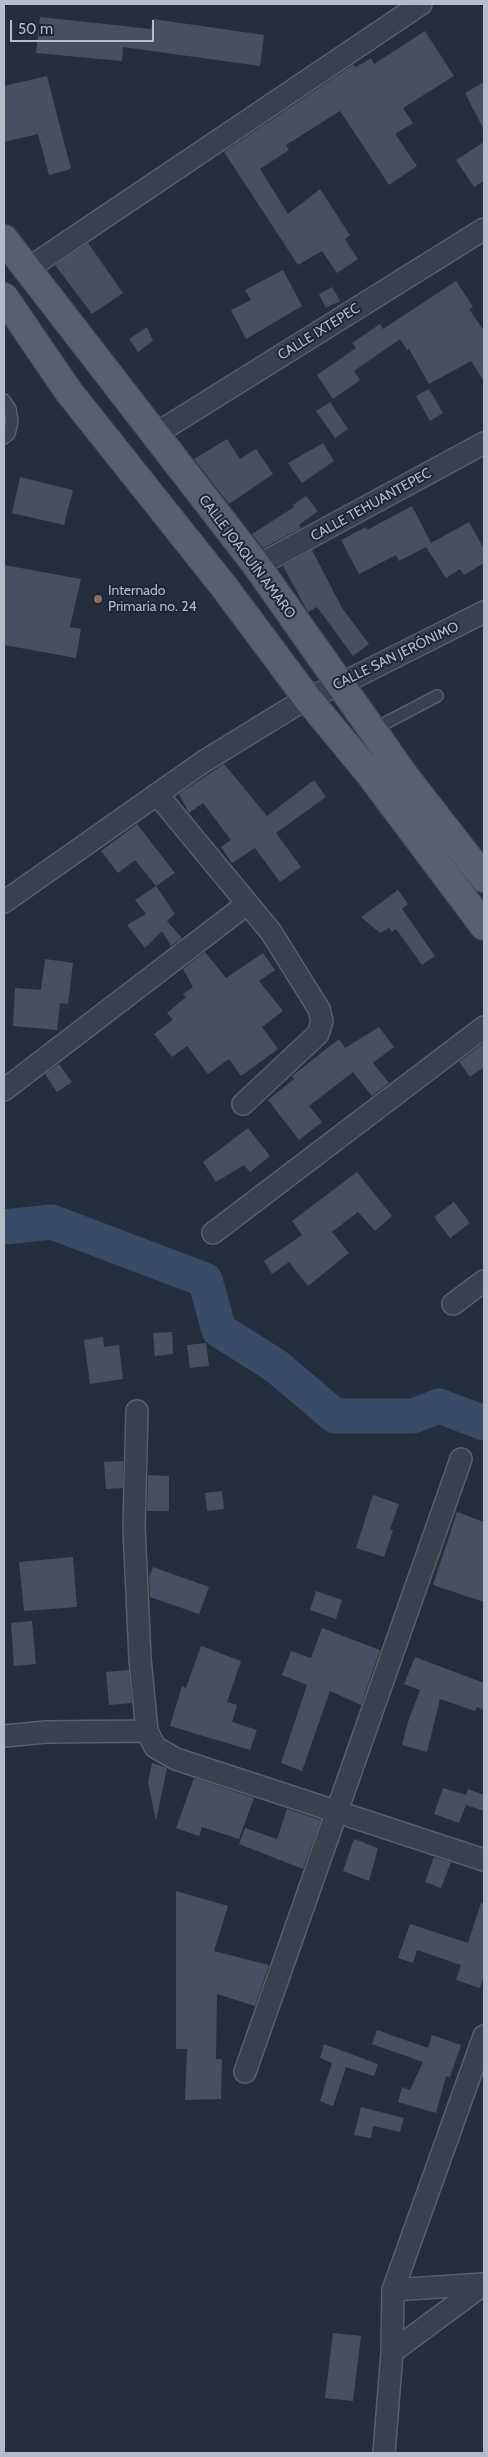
<!DOCTYPE html>
<html>
<head>
<meta charset="utf-8">
<style>
  body { margin:0 }
  #map { position:relative; width:488px; height:2457px; overflow:hidden; background:#242f3e; font-family:Cabin,sans-serif }
  canvas { display:block }
  .frame { position:absolute; inset:0; border:5px solid #b4bcc9; pointer-events:none }
  .scale { position:absolute; left:10px; top:20px; width:144px; height:22px; box-sizing:border-box; border:2px solid #b4bcc9; border-top:0; padding-left:6px; font-size:15px; line-height:18px; white-space:nowrap; color:#b4bcc9; -webkit-text-stroke:4px #1d2633; paint-order:stroke }
</style>
</head>
<body>
<div id="map">
<canvas width="488" height="2457"></canvas>
<div class="frame"></div>
<div class="scale">50 m</div>
</div>
<script>
const context = document.querySelector('canvas').getContext('2d');
context.lineJoin = 'round';
const poly = rows => new Path2D(rows.map(r => 'M' + r).join(''));
function strokePath(path, color, width, dash) { context.strokeStyle = color; context.lineWidth = width; context.lineCap = dash ? 'butt' : 'round'; context.setLineDash(dash || []); context.stroke(path); }
function fillPath(path, color) { context.fillStyle = color; context.fill(path, 'evenodd'); }
function label(font, color, halo, rows, align = 'center') {
  context.font = font + ' Cabin,sans-serif'; context.lineWidth = 4; context.setLineDash([]); context.textBaseline = 'middle'; context.strokeStyle = halo; context.fillStyle = color; for (const [text, x, y, turn = 0] of rows) {
    context.save(); context.translate(x, y); context.rotate((+turn || 0) * Math.PI / 180); context.textAlign = isNaN(turn) ? turn : align; if (halo) context.strokeText(text, 0, 0); context.fillText(text, 0, 0); context.restore();
  }
}
const river = poly([
  [4,1227,52,1222,205,1280,219,1330,276,1366,335,1416,413,1416,439,1406,484,1423]
]);
const building = poly([
  [40,17,151,29,153,19,264,35,260,66,123,47,122,61,36,53],
  [425,31,454,76,403,108,413,123,395,134,417,166,389,185,340,111,286,145,289,150,260,169,288,214,320,189,350,235,345,239,358,259,337,273,322,251,298,265,224,152,353,65,356,67,371,58,374,64],
  [47,76,71,169,49,175,38,134,4,142,4,86],
  [484,82,484,130,465,93],
  [484,142,484,181,474,187,456,160],
  [88,243,123,293,92,314,55,265],
  [283,270,302,306,246,339,231,310,251,300,245,290],
  [456,281,473,307,469,309,484,331,484,381,471,361,429,384,409,349,407,350,400,339,354,371,360,380,333,399,317,375,356,348,352,343,380,324,383,329],
  [332,287,340,301,326,308,319,294],
  [147,327,153,341,138,352,129,339],
  [429,389,443,413,430,421,416,396],
  [330,402,348,429,335,438,316,411],
  [227,439,240,459,256,449,273,474,229,504,194,459],
  [323,443,334,461,302,483,288,463],
  [20,477,73,490,64,525,12,513],
  [306,496,318,511,299,525,301,528,263,548,252,534,294,507,293,505],
  [412,506,431,543,469,522,484,549,484,563,464,575,460,569,446,578,426,547,399,561,396,555,359,574,341,540,366,527,367,530],
  [312,550,342,608,369,644,353,656,317,607,308,612,283,566],
  [4,565,81,579,70,627,81,629,76,658,4,645],
  [224,764,267,816,314,780,326,797,276,833,301,867,280,882,255,848,232,863,221,847,231,840,203,803,189,813,179,794],
  [137,824,175,873,156,886,135,860,118,873,101,851],
  [156,886,175,914,167,921,182,938,171,946,162,931,145,948,127,925,146,914,135,900],
  [398,890,408,904,402,909,435,956,422,965,396,929,392,932,389,928,380,933,361,917],
  [205,952,226,978,263,953,275,970,259,981,283,1011,262,1027,278,1049,241,1076,229,1059,208,1074,187,1046,172,1057,154,1034,173,1020,167,1013,186,997,183,994,193,987,183,969],
  [45,959,73,963,68,1004,60,1003,57,1030,13,1026,15,988,41,990],
  [379,1027,394,1047,373,1063,389,1083,372,1096,353,1072,309,1106,322,1122,299,1140,268,1100,294,1079,292,1076,339,1039,345,1048],
  [484,1043,484,1067,470,1077,459,1062],
  [59,1064,72,1082,57,1092,45,1074],
  [248,1128,270,1156,250,1172,244,1165,216,1182,203,1162],
  [357,1172,392,1216,375,1231,358,1212,332,1232,349,1253,308,1286,289,1262,272,1274,264,1261,302,1235,292,1221],
  [454,1202,470,1223,450,1238,434,1217],
  [172,1332,173,1354,155,1356,153,1333],
  [103,1337,104,1347,119,1345,123,1379,90,1384,84,1340],
  [206,1343,209,1366,190,1368,187,1345],
  [123,1461,123,1488,106,1489,104,1462],
  [148,1475,169,1476,169,1511,147,1511],
  [222,1491,224,1509,207,1511,205,1493],
  [373,1495,399,1504,390,1529,393,1530,384,1557,356,1548],
  [457,1512,484,1522,484,1602,433,1585],
  [73,1557,77,1607,24,1611,19,1562],
  [153,1567,209,1587,199,1614,150,1597,149,1578],
  [316,1591,342,1600,336,1619,310,1610],
  [32,1621,36,1664,14,1666,11,1623],
  [322,1628,380,1650,361,1705,330,1691,302,1771,281,1763,307,1685,282,1675,291,1651,311,1658],
  [201,1646,241,1661,227,1702,237,1705,232,1722,257,1730,250,1750,170,1726,182,1686,186,1688],
  [415,1657,484,1683,484,1710,477,1707,475,1711,440,1699,427,1752,402,1745,408,1722,420,1690,404,1684],
  [129,1670,132,1703,109,1705,106,1672],
  [152,1763,167,1768,156,1821,148,1782],
  [194,1778,254,1798,239,1839,202,1827,199,1836,176,1828],
  [443,1788,466,1795,468,1789,484,1795,484,1811,466,1805,459,1823,434,1814],
  [287,1809,321,1820,303,1869,239,1844,245,1828,277,1839],
  [354,1839,378,1848,369,1881,343,1871],
  [434,1857,451,1862,441,1888,425,1882],
  [176,1891,228,1906,214,1951,269,1965,255,2006,217,1994,216,2059,222,2059,221,2099,185,2100,187,2049,176,2049],
  [481,1903,484,1904,484,1975,480,1988,456,1980,461,1965,417,1950,413,1963,398,1958,410,1924,468,1943],
  [377,2030,428,2048,432,2035,461,2045,450,2077,446,2076,436,2113,398,2102,402,2087,410,2090,423,2062,372,2044],
  [324,2044,378,2064,374,2076,346,2067,333,2106,320,2101,332,2063,320,2058],
  [361,2107,404,2118,400,2132,373,2126,371,2138,354,2135],
  [333,2333,361,2336,353,2401,325,2398]
]);
const lane = poly([
  [4,400,10,409,12,421,9,434,4,438],
  [372,730,437,696]
]);
const street = poly([
  [26,270,421,4],
  [154,435,484,229],
  [257,566,484,443],
  [157,794,271,932,319,1009,322,1021,318,1034,243,1104],
  [4,902,203,762,307,698,339,685,484,612],
  [4,1090,247,904],
  [213,1233,484,1027],
  [453,1304,484,1281],
  [137,1411,134,1527,140,1659,147,1731],
  [4,1736,46,1732,147,1731,155,1747,176,1759,484,1860],
  [245,2072,461,1459],
  [393,2290,484,2284],
  [392,2352,484,2284],
  [384,2453,392,2352,393,2290,484,2036]
]);
const primary = poly([
  [4,239,257,566,404,775,484,878],
  [4,297,69,392,225,588,307,698,369,773,484,926]
]);
const markers = [
  [98,599,5,"#8d6e63"]
];
const streetNames = [
  ["CALLE IXTEPEC",319,332,-32],
  ["CALLE TEHUANTEPEC",371,505,-29],
  ["CALLE JOAQUÍN AMARO",247,557,53],
  ["CALLE SAN JERÓNIMO",396,656,-26]
];
const poiNames = [
  ["Internado",108,591],
  ["Primaria no. 24",108,607]
];
strokePath(river, '#394c67', 35);
fillPath(building, '#455162');
strokePath(lane, '#565f6c', 14);
strokePath(street, '#565f6c', 24);
strokePath(primary, '#414a57', 30);
strokePath(lane, '#38414e', 11);
strokePath(street, '#38414e', 21);
strokePath(primary, '#56606e', 28);
for (const [x, y, r, color] of markers) { const dot = new Path2D(); dot.arc(x, y, r, 0, 2 * Math.PI); context.fillStyle = color; context.fill(dot); strokePath(dot, '#1d2633', 2); }
label('14px', '#b4bcc9', '#1d2633', streetNames);
label('14px', '#b4bcc9', '#1d2633', poiNames, 'left');
</script>
</body>
</html>
